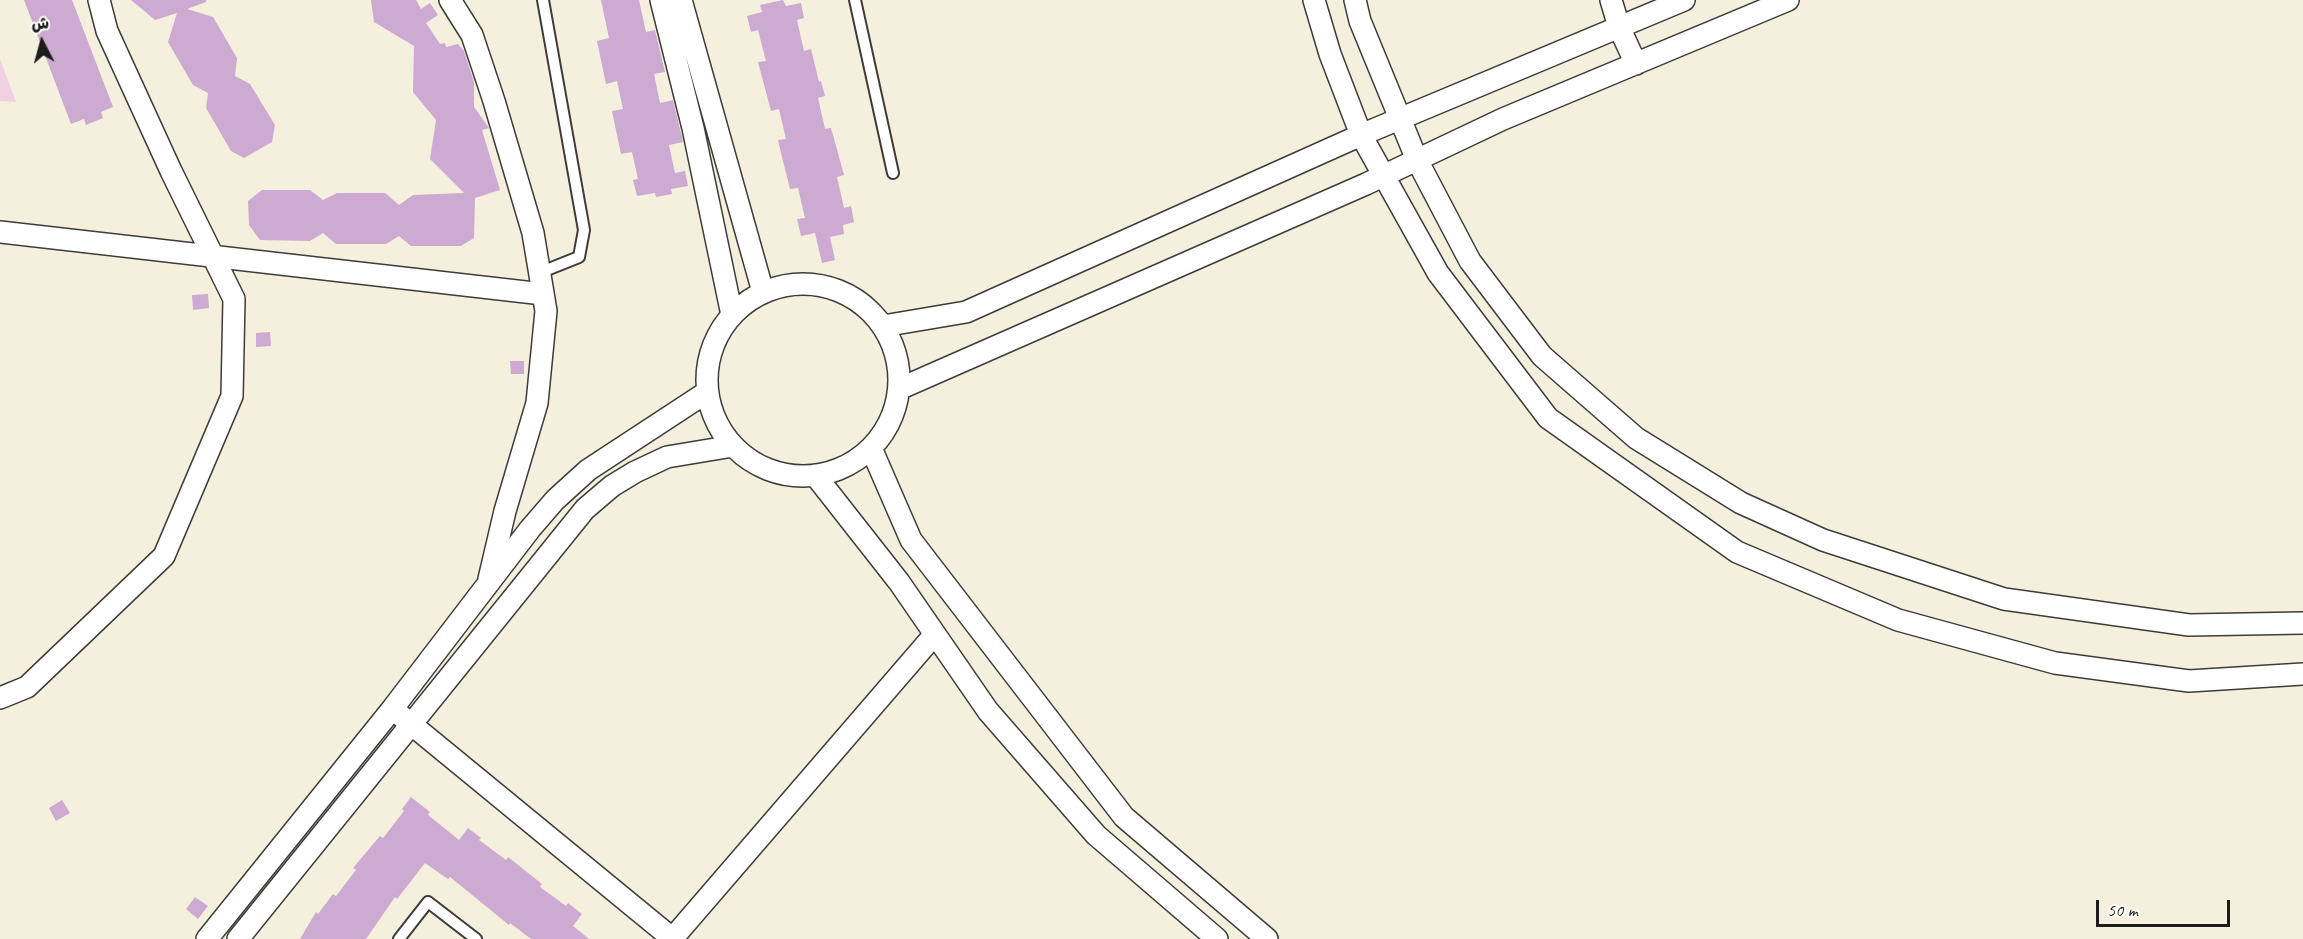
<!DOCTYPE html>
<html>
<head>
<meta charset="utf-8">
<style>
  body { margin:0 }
  #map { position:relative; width:2303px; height:939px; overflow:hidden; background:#f5efdd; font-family:Caveat,"Playpen Sans Arabic",sans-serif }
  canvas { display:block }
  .north { position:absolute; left:12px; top:12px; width:60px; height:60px; -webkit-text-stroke:4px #fdfcf7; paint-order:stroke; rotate:354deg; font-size:16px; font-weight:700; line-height:24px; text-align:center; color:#1c1c1c }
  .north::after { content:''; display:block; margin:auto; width:21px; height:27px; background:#1c1c1c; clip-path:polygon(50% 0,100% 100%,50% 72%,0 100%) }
  .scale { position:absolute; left:2096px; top:900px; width:134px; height:27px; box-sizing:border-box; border:3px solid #1c1c1c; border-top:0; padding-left:8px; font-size:18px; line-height:21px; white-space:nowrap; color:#1c1c1c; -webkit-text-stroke:4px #fdfcf7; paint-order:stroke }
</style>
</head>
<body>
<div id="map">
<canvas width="2303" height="939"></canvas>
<div class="north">ش</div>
<div class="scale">50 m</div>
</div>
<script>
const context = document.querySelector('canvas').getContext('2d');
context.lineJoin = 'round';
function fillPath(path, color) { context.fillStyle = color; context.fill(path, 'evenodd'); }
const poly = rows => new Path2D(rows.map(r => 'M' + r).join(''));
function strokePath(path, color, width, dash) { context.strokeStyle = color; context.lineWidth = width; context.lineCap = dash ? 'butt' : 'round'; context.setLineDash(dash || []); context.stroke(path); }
const built = poly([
  [0,59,16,102,0,101]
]);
const building = poly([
  [24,0,72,0,113,107,101,112,103,118,86,125,84,119,71,124],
  [131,0,206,0,206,2,187,9,213,17,237,58,235,76,250,84,275,125,272,142,244,158,231,151,206,108,208,93,193,85,168,42,177,13,155,20],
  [371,0,416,0,421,9,430,3,438,15,426,23,440,44,445,43,446,47,458,44,464,51,474,82,474,107,489,128,482,130,500,190,475,198,474,238,461,246,411,246,399,236,386,244,336,244,323,233,310,241,260,240,249,225,248,201,262,190,310,190,323,200,337,193,385,193,399,205,413,195,464,193,430,159,436,120,413,92,414,46,374,22],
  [601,0,639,0,646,32,655,30,665,72,654,74,660,103,673,100,683,142,669,145,675,173,685,171,688,186,671,189,672,194,656,197,655,193,637,196,633,180,638,179,632,152,621,154,612,111,623,109,617,81,606,84,597,41,609,38],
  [783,0,786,6,801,3,804,18,797,20,804,51,811,49,819,82,821,81,825,96,818,98,825,129,831,128,844,175,837,177,844,208,851,206,854,222,843,225,844,234,830,237,835,260,822,263,815,233,801,236,797,219,805,218,798,188,790,189,782,157,778,140,786,139,779,109,771,111,758,62,766,61,758,30,751,32,747,16,762,12,760,5],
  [208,294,209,308,193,310,192,295],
  [270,332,271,346,256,347,256,333],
  [510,361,524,361,524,374,511,374],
  [411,797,430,812,428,815,459,840,468,828,481,838,479,840,506,860,508,857,542,884,540,887,566,906,568,903,582,914,573,926,589,939,531,939,510,923,509,925,450,877,448,879,425,863,397,899,395,897,366,939,300,939,316,912,318,914,333,894,336,896,356,870,353,868,380,836,383,838,404,811,402,809],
  [62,800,70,813,56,821,49,808],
  [195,897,208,906,198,919,186,909]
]);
const lane = poly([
  [855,0,893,173],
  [539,273,579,257,584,230,543,0],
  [399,939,428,902,476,939]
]);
const street = poly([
  [450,0,472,35,494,101,533,233,546,311,537,403,505,511,489,579],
  [661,0,693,128,732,315],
  [681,0,763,292],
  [1314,0,1330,54,1361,135,1438,273,1548,418,1737,552,1898,620,2055,663,2189,681,2303,674],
  [1355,0,1360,21,1417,160,1470,261,1542,356,1636,438,1741,503,1823,540,2004,599,2189,625,2303,623],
  [1611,0,1619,27,1636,64],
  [0,232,543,294],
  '707 380a96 96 0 1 1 192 0a96 96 0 1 1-192 0Z',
  [883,326,966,312,1361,135,1684,0],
  [899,389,1366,184,1503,119,1788,0],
  [871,448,911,540,1124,817,1267,939],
  [815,475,899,582,988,711,1096,835,1217,939],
  [0,698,27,687,164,556,232,396,234,299,171,171,107,31,99,0],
  [400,715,673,939],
  [207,939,393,708,530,529,555,500,588,470,707,392],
  [238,939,585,509,612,486,635,472,667,457,733,446],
  [672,939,935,634]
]);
fillPath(built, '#f1d0e4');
fillPath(building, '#ccaad1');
strokePath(lane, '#3d3c39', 14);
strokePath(street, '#3d3c39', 24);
strokePath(lane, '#fff', 10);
strokePath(street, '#fff', 21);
</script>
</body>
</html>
